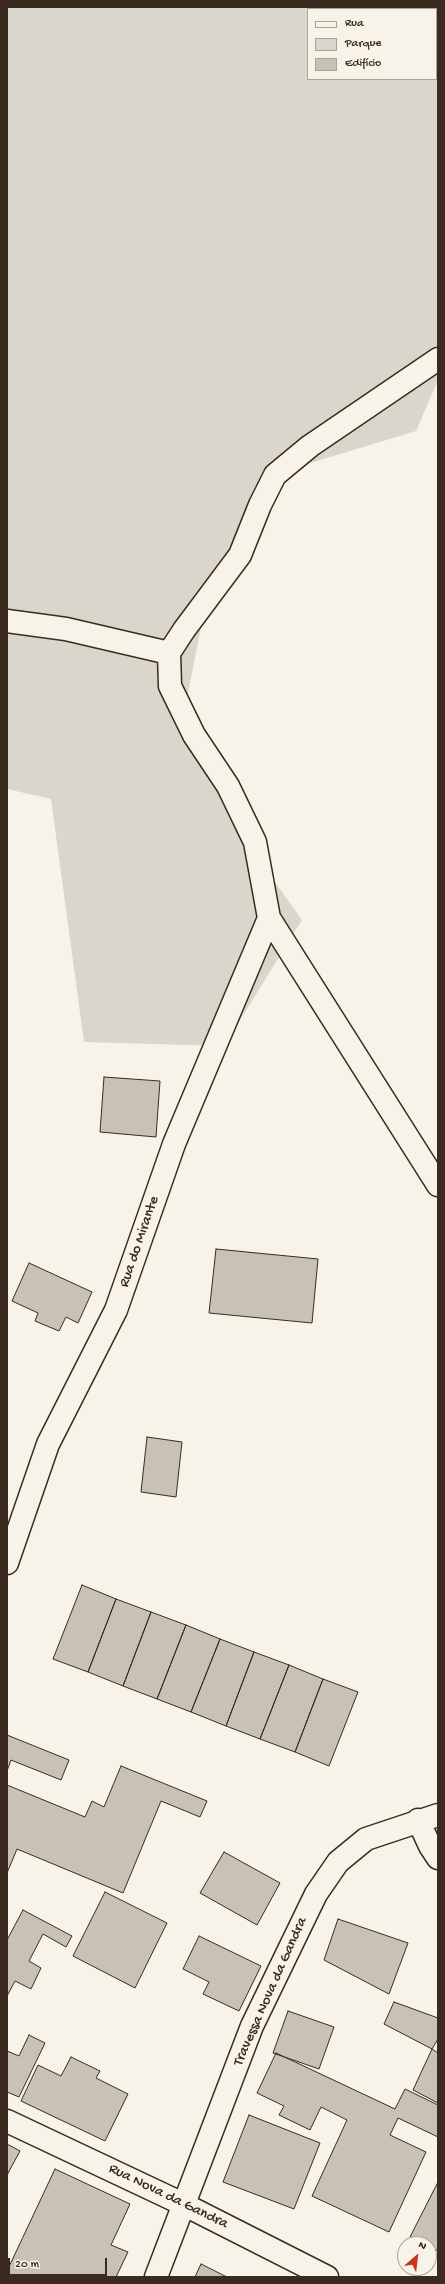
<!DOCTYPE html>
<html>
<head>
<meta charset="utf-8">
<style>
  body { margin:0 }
  #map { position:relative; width:445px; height:2284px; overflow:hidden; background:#f7f3e8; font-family:"Gochi Hand",sans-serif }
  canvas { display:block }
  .frame { position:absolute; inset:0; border:8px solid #3b2a1e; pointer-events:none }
  .legend { position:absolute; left:307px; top:8px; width:130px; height:72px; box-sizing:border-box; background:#f7f3e8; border:1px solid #aca397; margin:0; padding:5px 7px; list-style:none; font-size:12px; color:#3b2a1e }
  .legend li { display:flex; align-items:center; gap:8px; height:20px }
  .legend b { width:20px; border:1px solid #aca397 }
  .north { position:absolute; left:397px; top:2236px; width:40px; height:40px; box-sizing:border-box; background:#f7f3e8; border:1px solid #aca397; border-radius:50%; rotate:28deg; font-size:11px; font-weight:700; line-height:16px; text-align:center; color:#3b2a1e }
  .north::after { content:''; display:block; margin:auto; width:14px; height:18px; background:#c8321e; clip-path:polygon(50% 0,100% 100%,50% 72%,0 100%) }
  .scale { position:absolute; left:8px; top:2258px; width:99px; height:18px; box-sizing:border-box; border:2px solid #3b2a1e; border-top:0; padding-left:5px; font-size:12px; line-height:14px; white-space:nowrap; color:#3b2a1e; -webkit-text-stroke:3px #f7f3e8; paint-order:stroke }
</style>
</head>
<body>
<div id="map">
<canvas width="445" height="2284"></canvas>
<div class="frame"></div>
<ul class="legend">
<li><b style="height:5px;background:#f7f3e8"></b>Rua</li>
<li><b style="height:11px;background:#dbd6cb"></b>Parque</li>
<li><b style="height:11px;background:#c8c1b6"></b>Edifício</li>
</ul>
<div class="north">N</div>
<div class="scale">20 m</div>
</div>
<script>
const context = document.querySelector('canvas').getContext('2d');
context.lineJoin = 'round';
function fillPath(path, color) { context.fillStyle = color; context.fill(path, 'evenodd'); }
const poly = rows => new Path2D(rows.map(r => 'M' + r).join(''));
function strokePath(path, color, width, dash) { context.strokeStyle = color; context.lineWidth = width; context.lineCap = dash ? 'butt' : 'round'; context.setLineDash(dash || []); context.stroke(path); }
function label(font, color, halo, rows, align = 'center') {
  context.font = font + ' "Gochi Hand",sans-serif'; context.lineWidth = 4; context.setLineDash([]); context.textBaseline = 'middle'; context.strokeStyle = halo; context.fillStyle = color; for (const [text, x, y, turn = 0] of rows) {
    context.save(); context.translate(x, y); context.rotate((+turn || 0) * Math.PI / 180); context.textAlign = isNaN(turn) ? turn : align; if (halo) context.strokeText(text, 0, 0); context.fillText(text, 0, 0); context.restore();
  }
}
const green = poly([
  [7,7,438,7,438,380,416,431,274,474,202,622,187,698,259,860,302,920,224,1046,84,1042,51,799,7,789],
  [308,9,436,9,436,79,308,79]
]);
const building = poly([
  [104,1077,160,1081,156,1137,100,1132,104,1077],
  [216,1249,318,1259,312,1323,209,1313,216,1249],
  [29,1263,92,1292,78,1323,66,1317,59,1331,35,1321,38,1313,12,1301,29,1263],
  [147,1437,182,1442,176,1497,141,1492,147,1437],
  [82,1585,116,1599,88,1672,53,1659,82,1585],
  [116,1599,151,1612,123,1686,88,1672,116,1599],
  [151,1612,186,1625,157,1699,123,1686,151,1612],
  [186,1625,220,1639,191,1712,157,1699,186,1625],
  [220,1639,254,1652,226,1726,191,1712,220,1639],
  [254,1652,289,1665,260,1739,226,1726,254,1652],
  [289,1665,323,1679,295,1752,260,1739,289,1665],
  [323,1679,358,1692,329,1766,295,1752,323,1679],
  [7,1735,69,1760,61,1780,11,1760,7,1771,7,1735],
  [121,1766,207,1801,200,1817,161,1801,123,1893,17,1849,7,1873,7,1785,85,1817,92,1801,104,1807,121,1766],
  [224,1852,280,1883,257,1925,200,1893,224,1852],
  [105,1892,167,1923,135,1988,73,1956,105,1892],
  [23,1910,72,1936,66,1947,43,1934,29,1961,41,1968,31,1989,15,1981,7,1996,7,1940,23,1910],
  [338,1919,408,1943,389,1994,324,1960,338,1919],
  [199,1936,261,1966,239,2011,203,1994,209,1982,183,1969,199,1936],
  [394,2002,438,2018,438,2039,432,2049,384,2024,394,2002],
  [288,2011,334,2027,319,2069,273,2053,288,2011],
  [29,2035,45,2043,19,2097,7,2092,7,2051,19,2056,29,2035],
  [432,2049,438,2053,438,2103,413,2090,432,2049],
  [276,2053,395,2109,405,2089,438,2105,438,2137,398,2118,390,2135,426,2152,389,2232,312,2196,347,2120,321,2107,310,2130,279,2115,284,2106,257,2093,276,2053],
  [71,2057,100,2071,96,2078,128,2094,105,2141,21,2101,38,2065,61,2076,71,2057],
  [249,2115,320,2143,294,2209,223,2182,249,2115],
  [7,2144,20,2151,7,2175,7,2144],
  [55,2169,130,2204,111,2245,128,2252,116,2277,7,2277,7,2271,55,2169],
  [438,2182,438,2251,429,2246,429,2244,410,2237,438,2182],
  [201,2264,227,2277,195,2277,201,2264]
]);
const street = poly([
  [438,359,310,446,275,475,260,505,240,555,184,630,169,653,170,686,194,735,228,786,255,842,269,918,438,1185],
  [7,621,66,629,169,653],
  [7,1563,48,1444,116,1310,174,1144,269,918],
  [418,1820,430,1846,438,1858],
  [7,2121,185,2205,327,2277],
  [156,2277,252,2026,316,1894,338,1862,366,1839,438,1815]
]);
const streetNames = [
  ["Rua do Mirante",140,1242,-71],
  ["Travessa Nova da Gandra",271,1992,-66],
  ["Rua Nova da Gandra",168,2197,26]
];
fillPath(green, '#dbd6cb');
fillPath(building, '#c8c1b6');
strokePath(building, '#3b2a1e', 1);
strokePath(street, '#3b2a1e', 25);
strokePath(street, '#f7f3e8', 22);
label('15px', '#3b2a1e', '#f7f3e8', streetNames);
</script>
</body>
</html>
